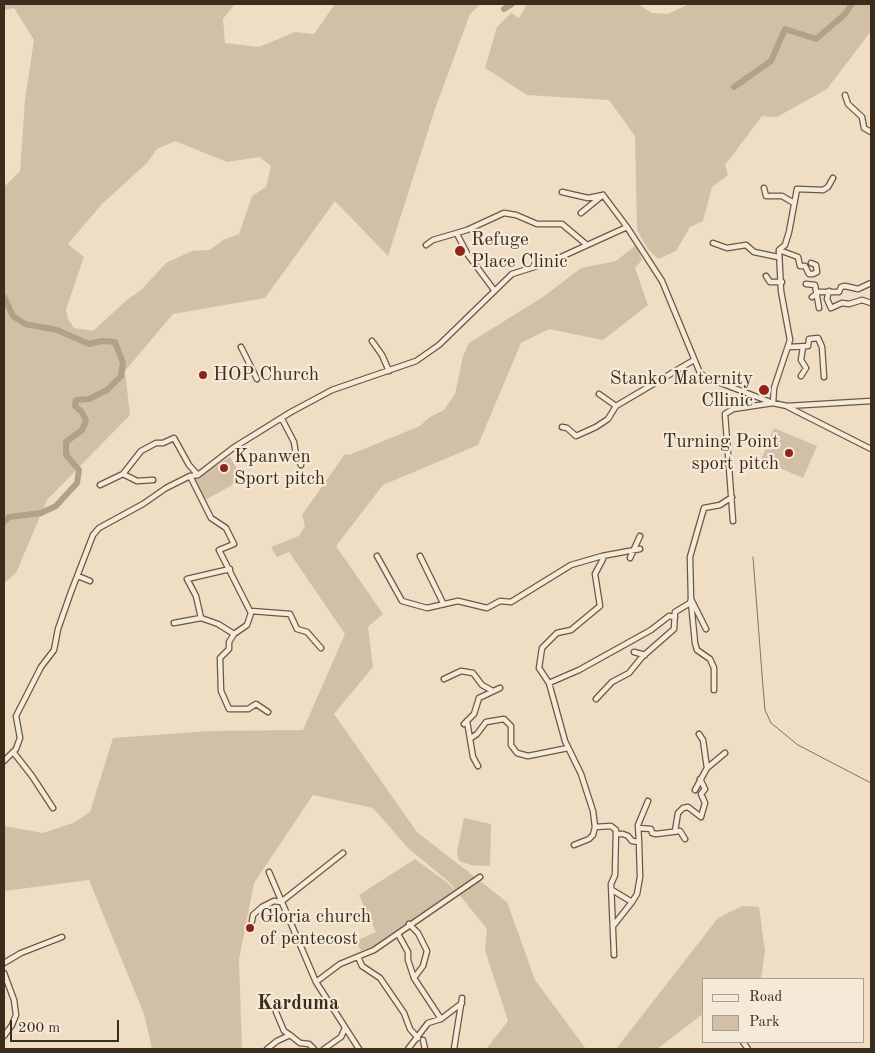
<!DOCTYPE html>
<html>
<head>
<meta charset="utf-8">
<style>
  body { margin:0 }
  #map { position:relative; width:875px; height:1053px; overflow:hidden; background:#efdec3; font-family:"Old Standard TT",serif }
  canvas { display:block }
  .frame { position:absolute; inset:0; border:5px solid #3c2c1b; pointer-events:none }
  .legend { position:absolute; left:702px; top:978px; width:162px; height:65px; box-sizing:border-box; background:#f5ead8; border:1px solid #ab9e8c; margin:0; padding:6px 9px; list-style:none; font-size:15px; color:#3c2c1b }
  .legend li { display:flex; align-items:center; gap:10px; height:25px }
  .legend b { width:25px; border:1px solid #ab9e8c }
  .scale { position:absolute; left:10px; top:1020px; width:109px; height:22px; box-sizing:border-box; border:2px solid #3c2c1b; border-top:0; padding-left:6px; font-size:15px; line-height:18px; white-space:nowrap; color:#3c2c1b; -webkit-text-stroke:4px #f5ead8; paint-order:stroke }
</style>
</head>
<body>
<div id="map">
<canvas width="875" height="1053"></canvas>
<div class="frame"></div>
<ul class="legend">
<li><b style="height:6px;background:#f5ead8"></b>Road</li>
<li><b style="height:14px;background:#d1c0a6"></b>Park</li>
</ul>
<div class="scale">200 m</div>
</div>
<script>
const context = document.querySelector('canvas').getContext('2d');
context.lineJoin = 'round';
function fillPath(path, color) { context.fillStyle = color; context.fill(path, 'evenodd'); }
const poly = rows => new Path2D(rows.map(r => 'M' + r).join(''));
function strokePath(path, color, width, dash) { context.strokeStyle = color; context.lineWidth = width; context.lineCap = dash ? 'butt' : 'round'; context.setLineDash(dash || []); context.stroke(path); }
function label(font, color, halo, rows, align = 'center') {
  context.font = font + ' "Old Standard TT",serif'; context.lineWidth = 4.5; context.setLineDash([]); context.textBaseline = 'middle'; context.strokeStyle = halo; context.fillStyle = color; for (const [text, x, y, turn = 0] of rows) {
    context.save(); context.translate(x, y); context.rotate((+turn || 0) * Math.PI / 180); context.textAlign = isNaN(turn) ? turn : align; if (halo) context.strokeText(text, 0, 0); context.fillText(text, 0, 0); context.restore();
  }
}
const green = poly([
  [4,4,235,4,223,19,225,43,259,47,295,32,314,34,335,4,481,4,470,14,435,109,388,256,335,201,265,298,173,314,125,371,130,415,47,500,16,573,4,583,4,187,20,171,25,100,34,40,14,8,4,10],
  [175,141,227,162,260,157,271,166,266,187,252,196,239,234,223,240,210,250,192,251,166,263,141,290,127,300,93,331,74,328,68,319,66,309,84,257,68,244,102,204,147,163,157,149],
  [527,4,638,4,652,13,668,14,689,4,871,4,871,31,827,89,777,117,762,116,725,165,728,175,712,187,703,221,690,227,676,251,658,259,647,248,637,230,635,136,609,100,527,95,485,68,497,27,511,13,519,18],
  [636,245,642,260,635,268,648,305,603,340,549,329,521,343,478,445,383,485,336,546,383,614,368,627,373,667,334,714,417,832,507,902,535,980,586,1049,486,1049,508,1021,485,950,487,929,449,882,408,848,373,808,313,795,254,883,239,959,242,1049,152,1049,144,1014,89,880,4,891,4,826,43,833,73,823,90,812,113,738,210,731,303,730,345,634,289,552,277,557,271,547,299,536,305,526,302,515,345,454,349,455,420,426,430,417,444,410,455,394,463,356,469,343,543,297,581,268,616,261],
  [774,428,817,446,803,478,761,460],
  [230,457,243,479,205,500,195,479],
  [464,818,491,824,490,866,471,865,459,861,457,851],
  [415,859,449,884,456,892,384,942,361,951,356,941,376,932,359,895],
  [742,906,759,907,765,951,761,979,704,979,704,1013,657,1049,616,1049,718,918]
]);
const stream = poly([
  [753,557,763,687,765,710,771,723,798,745,871,783]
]);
const river = poly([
  [504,9,512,4],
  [734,87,771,61,785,29,816,39,844,15,852,4],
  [4,297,13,316,25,324,57,330,89,344,102,341,115,342,123,363,121,376,107,390,89,399,76,400,75,406,82,412,86,421,82,430,66,442,66,455,79,470,77,483,56,506,41,513,9,517,4,522]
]);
const street = poly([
  [845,95,848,104,862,117,864,128,871,132],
  [764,188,766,196,782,196,794,203],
  [562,192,588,198,603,195],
  [603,195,627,227,662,281,700,373,705,377,773,403,774,388,790,340,781,291,779,250,785,245,789,232,797,189,823,190,828,187,833,178],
  [581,213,603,195],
  [457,234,468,255,494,290],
  [713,243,727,248,746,245,754,252,778,257],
  [426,245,433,240,467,230,504,213,516,215,537,224,562,224,587,245],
  [779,250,798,257,800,266,805,266,809,274,813,274,817,272,816,265,811,263],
  [766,276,770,282,782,282],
  [806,284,815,285,819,308],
  [829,291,827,299,831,308,842,303,849,304,862,300,871,303],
  [812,297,819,292,839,292,841,287,845,286,858,289,871,283],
  [372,341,382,355,389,371],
  [241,347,257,379],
  [789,347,808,346,809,339,818,338,822,347,824,377],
  [801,376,806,368,801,360,803,347],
  [599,394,616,406],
  [788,407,871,449],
  [282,419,294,442,296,455,301,465],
  [562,427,567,428,576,436,596,427,608,419,616,406,694,360],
  [123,474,141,451,156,443,163,443,174,438,189,465,198,475],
  [100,485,123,474,137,481,153,480],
  [733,521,725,414,733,409,773,403,787,406,871,401],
  [377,556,402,601,427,608,458,601,487,608,500,601,511,602,571,565,602,556],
  [420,556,443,603],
  [630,558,640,536],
  [78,576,90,581],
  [691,602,695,643,697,650,710,659,714,668,714,690],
  [251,611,290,614,297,629,307,632,321,648],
  [201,618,196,596,187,579,230,569],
  [174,623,201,618,218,624,234,634,247,625,251,613,219,550,234,544,226,528,211,518,190,476],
  [706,629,691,599,690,557,704,508,720,505,732,497],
  [234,634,229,642,229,649,220,658,221,691,229,709,248,709,256,704,268,712],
  [634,652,645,655],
  [444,679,461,671,473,673,482,685,493,691],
  [549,683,539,668,542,648,557,633,571,630,600,606,595,574,603,559,602,556,640,549],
  [596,699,612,682,629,673,642,657,674,629,675,612,690,603,691,599],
  [467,721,473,757,478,766],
  [464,724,474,714,479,698,500,688],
  [699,734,703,740,707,768],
  [471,738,477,734,486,722,504,719,511,726,511,745,517,753,528,756,568,748],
  [14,753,32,776,53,808],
  [4,761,16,749,20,738,16,716,41,667,54,650,58,629,71,592,93,535,99,528,143,504,166,488,190,476,198,475,233,448,291,412,332,390,416,361,439,345,512,274,550,262,627,227],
  [695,790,707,768,725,753],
  [595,827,611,826,616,830,615,875,611,884,614,955],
  [638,828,651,829,652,833,656,834,680,831,685,839],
  [675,831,678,813,683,808,688,807,701,817,705,803,701,794,705,789,700,779],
  [617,834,623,834,628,836,632,841,639,842,638,825,648,801],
  [574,845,589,839,593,835,595,827,593,811,581,774,565,741,549,683,579,670,651,630,669,616,675,617],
  [269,872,316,982,359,1049],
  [612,890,632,902,613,926],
  [632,902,637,894,640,877,639,842],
  [252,921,253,915,262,907,274,901,281,902,343,853],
  [409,924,418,933,427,951,423,966,414,978],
  [398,934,408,952,408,960,414,978,441,1019],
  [358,957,362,966,380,978,404,1013,410,1029,418,1038],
  [4,963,21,953,62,937],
  [4,973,14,1000,16,1015,12,1025,4,1036],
  [316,982,340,964,374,950,480,877],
  [276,1012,284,1031,290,1035],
  [423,1040,425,1049],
  [743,1042,748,1049],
  [267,1049,277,1041,290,1035,300,1043,309,1044,314,1049],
  [324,1049,341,1037,345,1028],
  [408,1049,428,1023,441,1019,462,1003],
  [454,1049,462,998]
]);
const markers = [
  [460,251,6,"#8f2418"],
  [203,375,5,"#8f2418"],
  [764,390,6,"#8f2418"],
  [789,453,5,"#8f2418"],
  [224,468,5,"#8f2418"],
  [250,928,5,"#8f2418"]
];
const poiNames = [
  ["Refuge",471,240],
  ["Place Clinic",471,262],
  ["HOP Church",213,375],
  ["Stanko Maternity",753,379,"right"],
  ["Cllinic",753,401,"right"],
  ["Turning Point",779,442,"right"],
  ["sport pitch",779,464,"right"],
  ["Kpanwen",234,457],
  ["Sport pitch",234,479],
  ["Gloria church",260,917],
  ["of pentecost",260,939]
];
const neighbourhoodNames = [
  ["Karduma",298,1004]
];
fillPath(green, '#d1c0a6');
strokePath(stream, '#83725e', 1);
strokePath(river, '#b2a18a', 6);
strokePath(street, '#695845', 7);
strokePath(street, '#f5ead8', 4.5);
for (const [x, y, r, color] of markers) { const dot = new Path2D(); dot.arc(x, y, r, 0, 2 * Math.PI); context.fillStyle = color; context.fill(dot); strokePath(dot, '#f5ead8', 2); }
label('19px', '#3c2c1b', '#f5ead8', poiNames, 'left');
label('bold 20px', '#3c2c1b', '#f5ead8', neighbourhoodNames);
</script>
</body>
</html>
